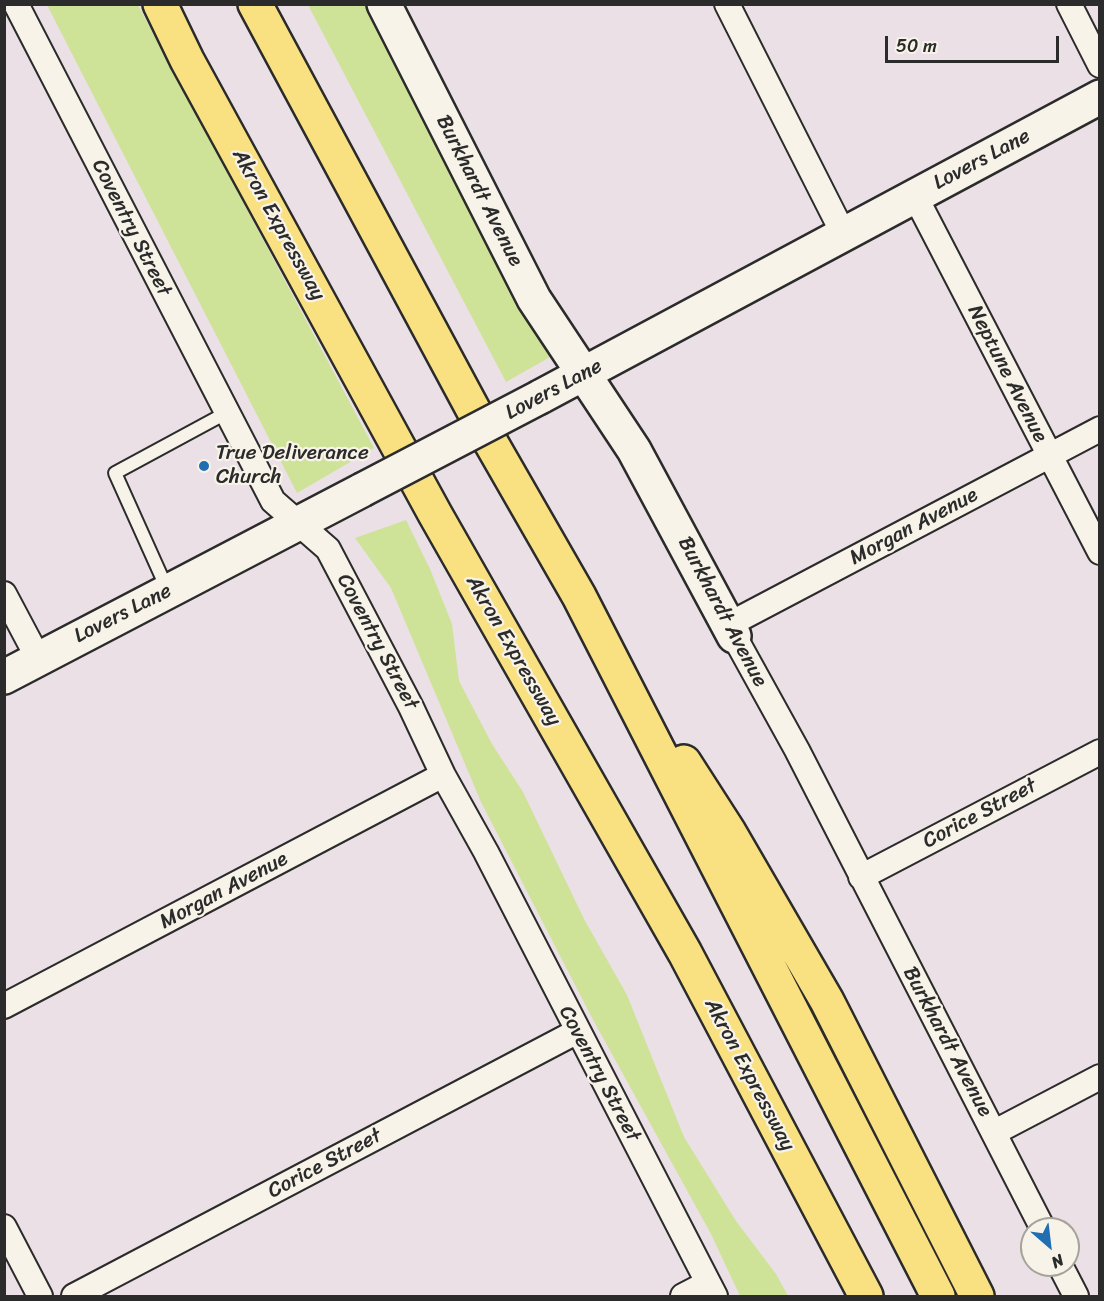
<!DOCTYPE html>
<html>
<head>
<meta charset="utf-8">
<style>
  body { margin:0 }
  #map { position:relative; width:1104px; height:1301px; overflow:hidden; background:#eae0e6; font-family:Sriracha,sans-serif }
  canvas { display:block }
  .frame { position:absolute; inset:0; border:6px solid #2b2b2b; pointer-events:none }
  .north { position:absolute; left:1020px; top:1217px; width:60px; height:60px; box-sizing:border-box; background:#f7f3e8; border:2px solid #a5a39c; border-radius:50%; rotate:152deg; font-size:16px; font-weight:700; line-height:24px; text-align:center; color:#2b2b2b }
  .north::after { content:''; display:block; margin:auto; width:21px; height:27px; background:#1f6fb2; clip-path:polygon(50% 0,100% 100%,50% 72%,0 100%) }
  .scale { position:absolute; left:885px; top:36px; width:174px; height:27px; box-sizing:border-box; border:3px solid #2b2b2b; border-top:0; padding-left:8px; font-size:18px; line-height:21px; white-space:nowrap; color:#2b2b2b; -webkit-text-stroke:4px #f7f3e8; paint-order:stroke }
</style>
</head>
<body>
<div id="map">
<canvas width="1104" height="1301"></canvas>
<div class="frame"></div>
<div class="north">N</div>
<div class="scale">50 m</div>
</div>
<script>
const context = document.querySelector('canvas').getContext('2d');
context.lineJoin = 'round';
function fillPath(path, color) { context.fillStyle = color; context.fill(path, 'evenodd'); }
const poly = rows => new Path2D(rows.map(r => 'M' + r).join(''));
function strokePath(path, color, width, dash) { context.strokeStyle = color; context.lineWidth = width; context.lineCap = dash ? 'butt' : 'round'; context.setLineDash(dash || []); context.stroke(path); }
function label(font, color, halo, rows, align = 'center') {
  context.font = font + ' Sriracha,sans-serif'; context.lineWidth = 4.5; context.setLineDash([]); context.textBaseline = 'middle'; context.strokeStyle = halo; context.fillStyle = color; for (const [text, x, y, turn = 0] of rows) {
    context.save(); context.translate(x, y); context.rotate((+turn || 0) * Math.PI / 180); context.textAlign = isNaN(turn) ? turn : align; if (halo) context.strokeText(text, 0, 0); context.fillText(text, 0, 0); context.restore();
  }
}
const green = poly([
  [47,5,138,5,374,448,297,493],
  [308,5,370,5,550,357,506,382],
  [406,520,430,569,452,624,459,681,492,744,523,792,584,919,627,995,684,1137,736,1221,776,1274,788,1296,740,1296,711,1234,591,1016,481,802,391,588,355,538]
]);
const lane = poly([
  [168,591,115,473,226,413]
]);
const street = poly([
  [16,4,273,501,328,549,411,707,443,775,486,852,715,1296],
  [727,4,843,233],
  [1069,4,1100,65],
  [915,196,1100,552],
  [4,594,38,658],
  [728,625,1100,429],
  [734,636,797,750,1043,1229],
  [861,877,1100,752],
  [4,1006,443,775],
  [995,1132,1100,1077],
  [4,1227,40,1296],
  [1060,1265,1076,1296],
  [74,1296,576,1032],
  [683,1296,708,1283]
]);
const secondary = poly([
  [384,4,534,299,634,450,734,636],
  [540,397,1100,97],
  [4,677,362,490]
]);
const highway = poly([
  [160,4,187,60,435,514,685,953,866,1296],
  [255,4,490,441,579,596,938,1296],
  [684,762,729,832,827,1001,977,1296]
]);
const secondaryBridge = poly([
  [362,490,540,397]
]);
const markers = [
  [204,466,6,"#1f6fb2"]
];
const streetNames = [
  ["Lovers Lane",982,160,-28],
  ["Burkhardt Avenue",479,191,63],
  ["Akron Expressway",278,225,61],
  ["Coventry Street",131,228,63],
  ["Neptune Avenue",1007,374,63],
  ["Lovers Lane",554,390,-28],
  ["Morgan Avenue",914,527,-28],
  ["Burkhardt Avenue",722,612,62],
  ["Lovers Lane",123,614,-27],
  ["Coventry Street",377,642,62],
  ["Akron Expressway",513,651,60],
  ["Corice Street",980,814,-28],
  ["Morgan Avenue",224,891,-28],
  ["Burkhardt Avenue",947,1042,62],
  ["Coventry Street",599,1074,62],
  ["Akron Expressway",749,1075,62],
  ["Corice Street",325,1164,-28]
];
const poiNames = [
  ["True Deliverance",216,454],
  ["Church",216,478]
];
fillPath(green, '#cee398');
strokePath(lane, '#2b2b2b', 16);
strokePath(street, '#2b2b2b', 28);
strokePath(secondary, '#2b2b2b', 38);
strokePath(highway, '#2b2b2b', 38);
strokePath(lane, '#f7f3e8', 12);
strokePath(street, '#f7f3e8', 24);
strokePath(secondary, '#f7f3e8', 33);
strokePath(highway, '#f9e181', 33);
strokePath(secondaryBridge, '#2b2b2b', 38, []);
strokePath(secondaryBridge, '#f7f3e8', 33);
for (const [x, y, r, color] of markers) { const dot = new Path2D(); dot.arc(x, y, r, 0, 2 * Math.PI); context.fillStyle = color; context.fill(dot); strokePath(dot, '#f7f3e8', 2); }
label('21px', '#2b2b2b', '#f7f3e8', streetNames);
label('21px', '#2b2b2b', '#f7f3e8', poiNames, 'left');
</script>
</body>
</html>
